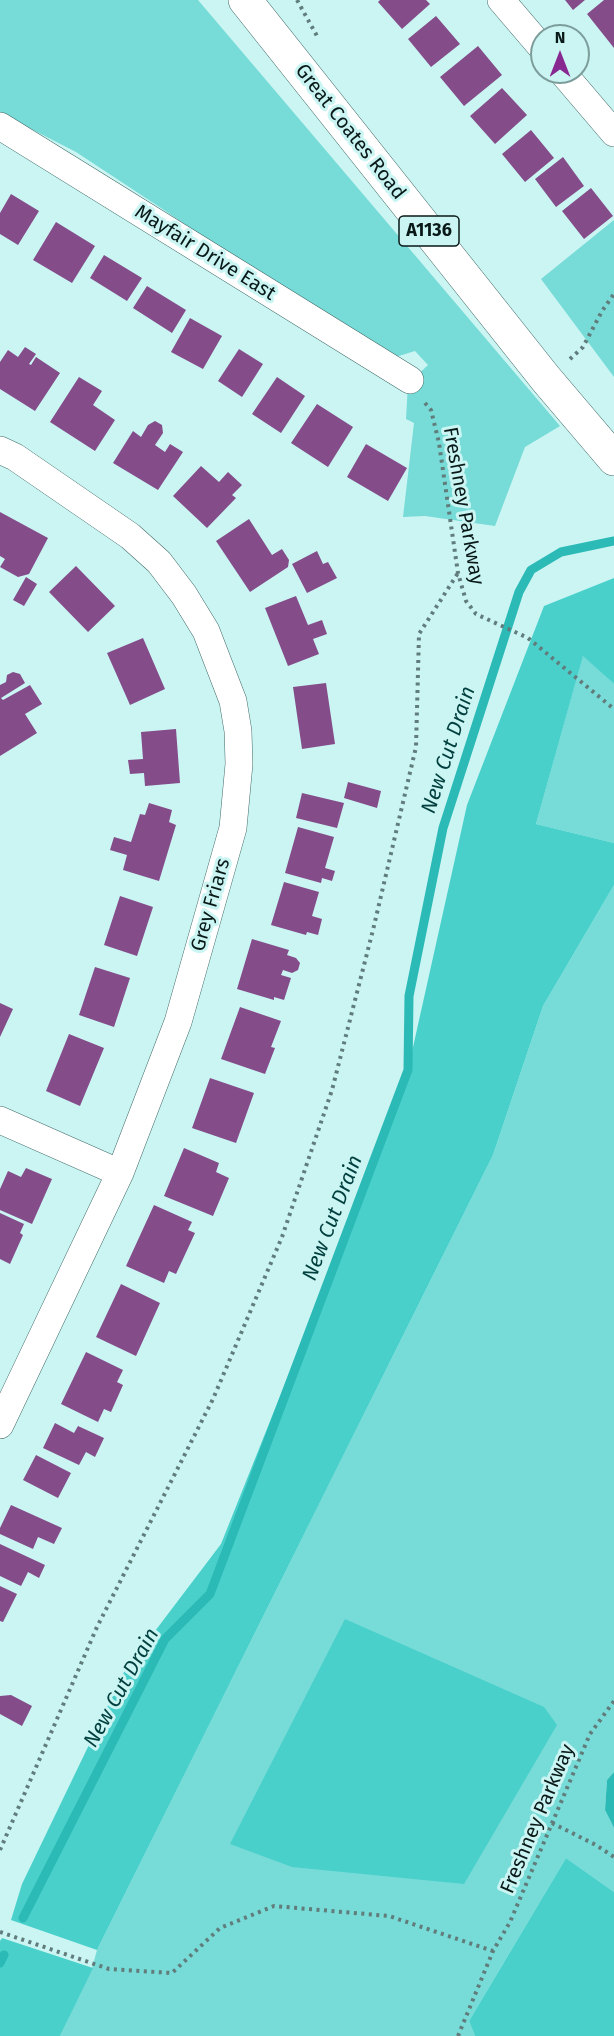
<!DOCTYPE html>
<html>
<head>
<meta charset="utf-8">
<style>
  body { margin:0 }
  #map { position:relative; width:614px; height:2036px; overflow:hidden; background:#caf5f3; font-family:"Fira Sans",sans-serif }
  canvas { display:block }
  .north { position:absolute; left:530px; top:24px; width:60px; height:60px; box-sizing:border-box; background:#caf5f3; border:2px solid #7d9d9b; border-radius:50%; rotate:0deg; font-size:16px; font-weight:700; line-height:24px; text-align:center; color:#091918 }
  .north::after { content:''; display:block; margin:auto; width:21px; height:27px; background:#882891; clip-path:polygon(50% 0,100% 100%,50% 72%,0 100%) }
</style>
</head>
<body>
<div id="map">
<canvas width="614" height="2036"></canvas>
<div class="north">N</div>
</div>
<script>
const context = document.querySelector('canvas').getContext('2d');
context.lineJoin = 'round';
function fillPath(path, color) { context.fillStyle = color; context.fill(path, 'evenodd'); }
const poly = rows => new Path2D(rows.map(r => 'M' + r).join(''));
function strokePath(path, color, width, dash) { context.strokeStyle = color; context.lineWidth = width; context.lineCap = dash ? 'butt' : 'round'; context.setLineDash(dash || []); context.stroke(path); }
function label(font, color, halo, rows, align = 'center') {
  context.font = font + ' "Fira Sans",sans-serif'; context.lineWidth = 6; context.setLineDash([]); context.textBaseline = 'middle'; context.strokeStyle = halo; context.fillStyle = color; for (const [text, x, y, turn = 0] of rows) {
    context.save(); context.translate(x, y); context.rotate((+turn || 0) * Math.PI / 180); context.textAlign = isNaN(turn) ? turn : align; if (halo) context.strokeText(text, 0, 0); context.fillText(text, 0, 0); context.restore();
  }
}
const green = poly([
  [0,0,198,0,560,426,525,447,495,526,425,516,403,517,414,423,406,419,408,384,428,365,415,351,389,359,367,350,164,210,76,152,0,113],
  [614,220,614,377,541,279],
  [583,655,614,684,614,843,536,824],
  [614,885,614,1772,607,1780,605,1810,614,1828,614,1892,566,1858,469,2021,475,2036,60,2036,92,1968,97,1950,493,1155,543,1006]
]);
const forest = poly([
  [614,578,614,684,583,656,536,824,614,843,614,885,543,1006,493,1155,97,1950,11,1920,22,1884,124,1672,221,1544,405,1083,467,805,544,606],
  [345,1619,544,1707,557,1725,464,1884,292,1867,230,1844],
  [566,1858,614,1892,614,2036,475,2036,469,2021],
  [2,1938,93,1968,60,2036,0,2036,0,1941]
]);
const water = poly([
  [614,1772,614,1828,605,1810,607,1780]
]);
const stream = poly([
  [23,1918,165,1639,210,1594,408,1070,409,996,443,828,519,592,531,570,561,552,614,541],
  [0,1963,4,1955]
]);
const building = poly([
  [380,0,426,0,430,4,402,29,378,2],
  [565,0,585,0,573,10],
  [604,0,614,0,614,48,587,14],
  [436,16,460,44,431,67,408,39],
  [478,46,502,75,464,106,440,77],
  [502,88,527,115,495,144,470,116],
  [531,130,554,158,525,182,502,154],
  [563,157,584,186,556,207,535,179],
  [591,188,613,216,584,239,562,211],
  [11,194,39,211,18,245,0,234,0,213],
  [56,222,95,246,72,283,33,260],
  [104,255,142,278,127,301,90,278],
  [147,286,186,310,172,333,133,308],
  [190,318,222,336,203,369,171,352],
  [25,347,36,354,29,364,31,365,36,357,60,373,35,411,0,389,0,362,8,350,18,357],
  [239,349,263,364,242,397,218,381],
  [79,377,102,391,93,405,115,420,95,451,50,422],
  [277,377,305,396,281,433,252,414],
  [317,404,353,427,328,467,291,443],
  [155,421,162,425,163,433,155,445,165,452,170,444,183,452,158,490,113,463,133,431,141,437,148,425],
  [366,444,407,468,388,501,347,477],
  [201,466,219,482,228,472,242,485,232,495,236,498,207,528,173,496],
  [0,512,48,538,29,574,18,577,0,567,5,559,0,556],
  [249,519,272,555,282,549,289,560,288,567,250,592,216,541],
  [317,551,323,564,328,562,337,578,307,593,292,564],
  [76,566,115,606,88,632,49,592],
  [26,577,37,584,24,606,13,600],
  [296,596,308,625,322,620,327,634,313,639,319,654,288,666,265,608],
  [143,638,165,689,130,705,107,653],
  [13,672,20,674,25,683,1,698,3,700,30,685,42,704,25,714,37,733,0,756,0,685,6,682,7,675],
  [326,683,335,744,302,749,293,687],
  [176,729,180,783,145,786,144,773,130,774,128,760,143,759,141,732],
  [348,782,381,791,377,808,344,798],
  [302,793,344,803,337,828,296,818],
  [149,803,172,810,169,822,176,825,159,881,123,870,127,855,110,850,114,837,131,842,140,814,145,815],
  [298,827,334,837,325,868,335,871,332,881,322,878,321,883,285,873],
  [284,882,319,892,312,916,322,919,318,935,307,932,306,935,271,925],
  [120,896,153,907,137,956,104,945],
  [252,939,289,950,287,955,296,958,300,963,298,970,292,973,283,970,281,975,291,978,284,1000,274,997,274,1000,237,989],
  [95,967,130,978,114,1027,79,1015],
  [0,1003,13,1009,0,1037],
  [240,1007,281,1021,271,1047,275,1048,265,1074,221,1059],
  [69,1034,104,1048,80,1106,46,1091],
  [210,1078,254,1093,236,1143,192,1128],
  [184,1148,219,1163,216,1172,229,1178,213,1216,164,1196],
  [26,1168,52,1179,32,1224,0,1210,0,1189,8,1171,21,1177],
  [154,1205,192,1222,188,1230,195,1233,176,1274,169,1271,164,1283,126,1266],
  [0,1213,24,1224,20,1233,23,1235,10,1264,0,1259],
  [121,1284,160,1303,136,1356,96,1337],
  [86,1352,123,1370,117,1382,123,1385,111,1412,104,1409,98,1422,61,1404],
  [55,1423,74,1433,78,1426,104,1438,95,1457,86,1452,79,1465,43,1448],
  [36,1455,71,1473,58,1498,23,1480],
  [11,1505,62,1528,54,1544,38,1537,33,1549,0,1534,0,1528],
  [0,1544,45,1565,39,1578,28,1572,21,1586,0,1576],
  [0,1586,17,1594,3,1622,0,1621],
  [11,1695,32,1706,22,1726,0,1714,0,1696]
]);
const path = poly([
  [297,0,317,36],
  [570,359,583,347,602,311,614,294],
  [425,403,431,410,439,443,458,573,466,601,476,614,528,638,614,709],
  [552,1823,596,1845,614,1857],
  [0,1850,97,1627,213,1399,282,1237,332,1090,373,930,416,747,419,634,458,573],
  [0,1932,109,1969,172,1973,220,1928,274,1906,389,1916,493,1951],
  [458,2036,493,1951,510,1922,590,1734,614,1701]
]);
const street = poly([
  [501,0,542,48],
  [562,72,614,133],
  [0,126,410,380],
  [0,450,15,457,130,536,159,562,184,595,206,631,233,701,238,731,239,764,233,828,178,1022,120,1173,0,1425],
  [0,1120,120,1173]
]);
const primary = poly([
  [245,0,546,379,614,459]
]);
const shields = [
  [429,231,60]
];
const shieldNames = [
  ["A1136",429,231]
];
const streetNames = [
  ["Great Coates Road",350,132,52],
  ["Mayfair Drive East",205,253,32],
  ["Freshney Parkway",463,506,80],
  ["Grey Friars",211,905,-74],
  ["Freshney Parkway",538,1819,-67]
];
const waterNames = [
  ["New Cut Drain",449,750,-72],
  ["New Cut Drain",333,1218,-69],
  ["New Cut Drain",122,1688,-61]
];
fillPath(green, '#77dbd7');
fillPath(forest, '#4ad0cb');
fillPath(water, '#2bbab6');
strokePath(stream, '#2bbab6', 9);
fillPath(building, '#844c89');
strokePath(street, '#426a68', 28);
strokePath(primary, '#426a68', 34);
strokePath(path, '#607c7b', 4, [3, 4.5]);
strokePath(street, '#fff', 27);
strokePath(primary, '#fff', 33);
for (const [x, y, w] of shields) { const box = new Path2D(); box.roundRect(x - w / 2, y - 15, w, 30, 4.5); context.fillStyle = '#caf5f3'; context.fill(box); strokePath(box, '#091918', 1.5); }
label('bold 18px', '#091918', null, shieldNames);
label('20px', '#091918', '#caf5f3', streetNames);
label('italic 21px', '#003f3e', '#caf5f3', waterNames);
</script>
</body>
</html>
